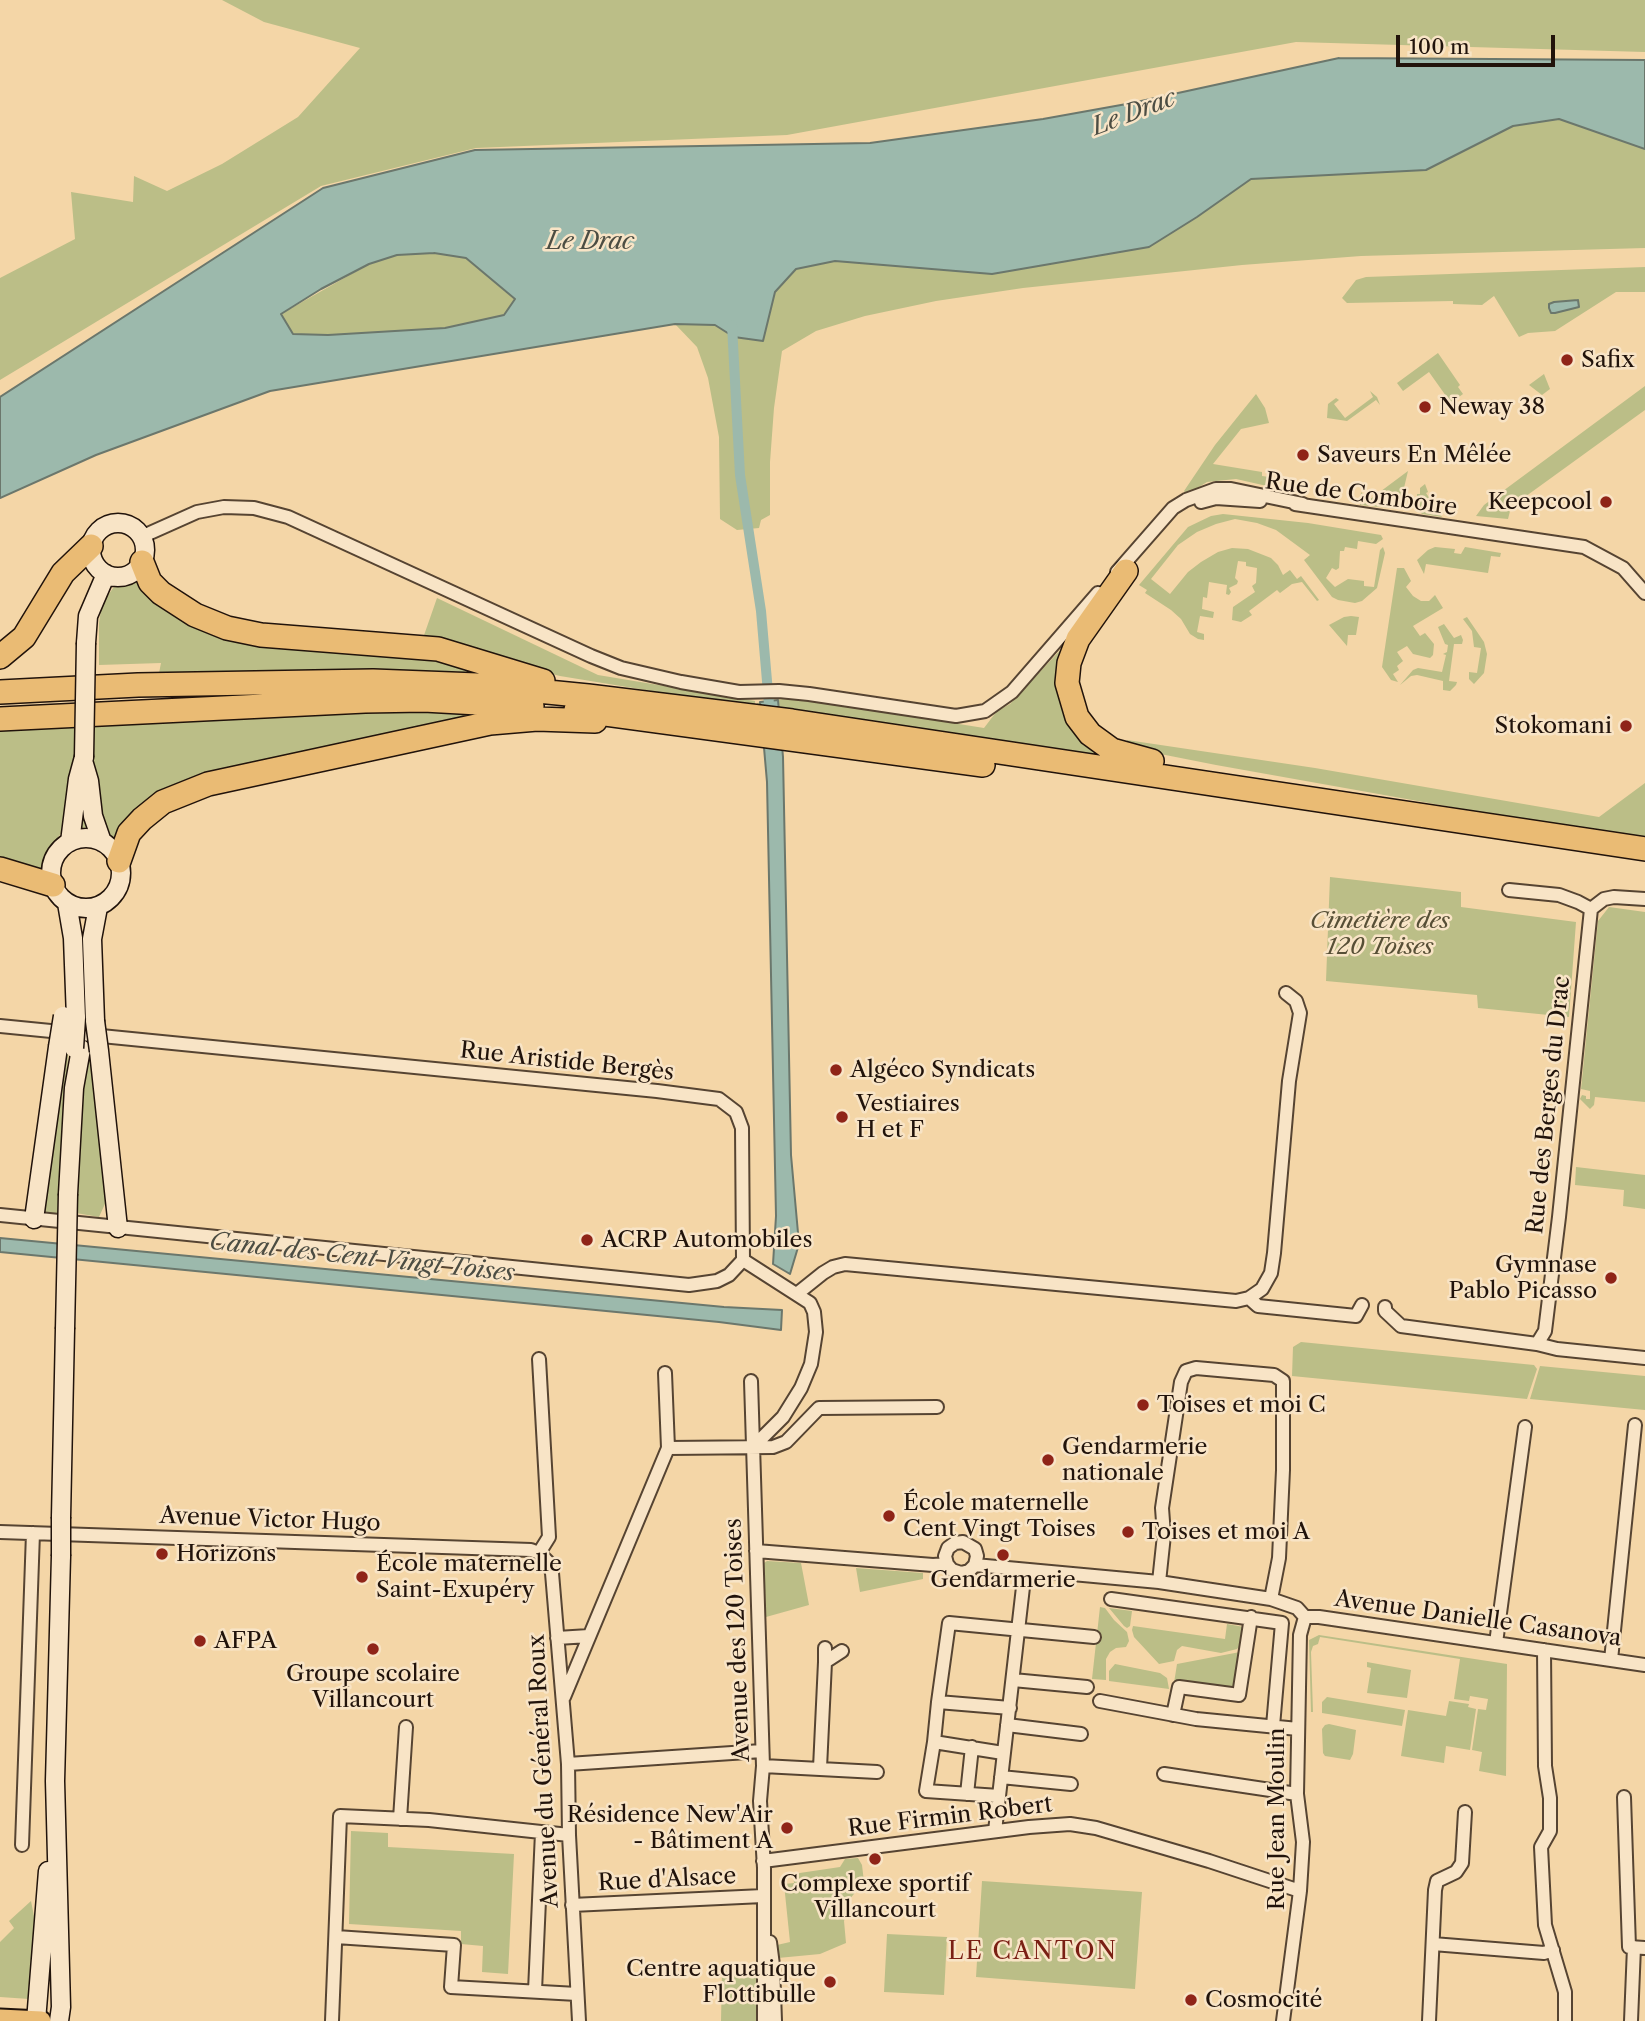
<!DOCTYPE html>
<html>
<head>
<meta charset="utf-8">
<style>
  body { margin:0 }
  #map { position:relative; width:1645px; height:2021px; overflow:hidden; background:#f4d6a7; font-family:"Libre Caslon Text",serif }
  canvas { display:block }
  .scale { position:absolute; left:1396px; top:35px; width:159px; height:32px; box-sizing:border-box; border:4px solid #21130b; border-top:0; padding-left:9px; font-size:21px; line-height:24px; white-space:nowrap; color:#21130b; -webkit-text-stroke:5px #f8e4c6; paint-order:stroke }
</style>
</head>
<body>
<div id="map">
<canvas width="1645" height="2021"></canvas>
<div class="scale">100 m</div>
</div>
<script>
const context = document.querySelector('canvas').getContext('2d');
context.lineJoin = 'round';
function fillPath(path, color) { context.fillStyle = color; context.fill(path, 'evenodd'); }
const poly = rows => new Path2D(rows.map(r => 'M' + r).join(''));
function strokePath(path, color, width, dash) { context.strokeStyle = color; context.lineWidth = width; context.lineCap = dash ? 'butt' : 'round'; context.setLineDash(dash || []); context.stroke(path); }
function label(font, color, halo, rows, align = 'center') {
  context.font = font + ' "Libre Caslon Text",serif'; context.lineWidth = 5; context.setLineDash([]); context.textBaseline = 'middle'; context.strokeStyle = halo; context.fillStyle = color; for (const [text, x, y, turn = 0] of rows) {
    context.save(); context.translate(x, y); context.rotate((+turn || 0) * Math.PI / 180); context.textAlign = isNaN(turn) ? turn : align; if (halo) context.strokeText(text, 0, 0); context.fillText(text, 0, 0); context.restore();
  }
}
const green = poly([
  [222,0,1645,0,1645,52,1296,42,787,135,476,148,321,186,0,380,0,278,75,239,71,192,133,202,134,176,167,191,222,164,298,117,360,48,264,22],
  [1560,119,1645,149,1645,248,1361,256,1242,265,1023,288,936,301,865,316,816,331,782,351,774,408,770,462,770,515,761,520,759,528,737,530,720,519,719,437,708,378,697,347,675,324,715,325,734,337,796,269,835,261,992,274,1149,247,1197,217,1251,179,1426,170,1513,126],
  [434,253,466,258,515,300,504,315,445,328,328,335,293,334,281,314,369,264,397,255],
  [1645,267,1645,292,1616,292,1555,331,1528,333,1519,337,1494,296,1482,305,1453,304,1453,301,1347,303,1342,298,1356,280,1366,277],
  [1438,353,1460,385,1458,387,1463,394,1451,403,1429,372,1403,391,1397,383],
  [1544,374,1550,389,1542,395,1529,385],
  [1645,386,1645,410,1511,507,1508,519,1476,516,1484,505],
  [1370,391,1377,397,1380,405,1376,400,1347,421,1327,418,1328,404,1336,398,1339,400,1334,404,1345,418,1373,397],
  [1256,394,1265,408,1269,423,1241,429,1213,464,1262,472,1262,476,1269,477,1267,486,1236,479,1207,482,1186,495,1184,491,1215,445],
  [1408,471,1399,509,1360,505,1361,492,1369,500],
  [1425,484,1428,492,1426,493,1442,517,1422,514,1418,510,1417,494,1420,494,1420,488],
  [1223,514,1308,523,1381,535,1383,539,1376,544,1358,541,1357,549,1345,547,1344,551,1340,551,1339,568,1336,570,1332,568,1326,578,1335,587,1348,579,1364,581,1364,586,1374,587,1380,550,1383,547,1385,553,1377,588,1362,601,1355,603,1338,600,1332,597,1304,560,1310,555,1276,530,1257,523,1235,519,1216,524,1197,532,1178,545,1151,579,1170,594,1188,572,1201,562,1218,552,1232,548,1248,549,1271,558,1278,565,1283,575,1290,570,1297,579,1301,576,1319,600,1317,601,1302,582,1292,584,1280,593,1277,590,1249,611,1252,615,1241,622,1232,620,1233,607,1255,592,1252,586,1256,583,1257,568,1246,566,1246,562,1238,561,1235,578,1238,581,1237,584,1229,588,1231,592,1229,595,1226,594,1227,585,1209,582,1207,598,1203,597,1202,609,1214,612,1213,618,1200,616,1197,632,1204,634,1204,640,1198,639,1190,634,1181,619,1171,610,1145,593,1147,590,1139,585,1188,527,1211,516],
  [1435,547,1455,549,1454,553,1461,554,1465,547,1501,553,1500,557,1491,556,1488,573,1426,564,1424,574,1417,560,1428,550],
  [1397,568,1404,568,1411,581,1406,587,1413,596,1421,601,1429,601,1435,595,1443,608,1413,626,1420,636,1425,633,1434,644,1433,655,1430,658,1413,654,1407,646,1397,652,1403,661,1397,666,1399,670,1393,674,1398,682,1391,680,1382,667],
  [136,581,172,606,221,632,449,655,494,675,450,671,159,673,161,663,99,665,99,623,102,603,114,587],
  [437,598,598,675,755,701,755,708,560,676,422,641],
  [1351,616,1359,617,1356,635,1348,635,1347,646,1329,625,1344,617],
  [1467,617,1484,642,1487,654,1484,673,1474,684,1469,679,1469,672,1477,673,1481,648,1474,647,1472,631,1463,619],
  [1444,624,1454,638,1461,635,1463,640,1462,644,1454,644,1449,681,1457,682,1456,685,1450,691,1443,690,1443,681,1417,675,1411,676,1400,685,1413,670,1418,668,1442,672,1446,655,1443,654,1447,652,1448,645,1445,644,1438,627],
  [1064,646,1062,672,1112,757,934,731,757,708,757,703,783,699,815,701,984,728,997,711,1010,704],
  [442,711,475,712,476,722,229,773,131,820,115,838,62,832,47,852,42,875,0,862,0,727],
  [1127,740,1315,768,1599,817,1645,783,1645,838,1513,818,1216,765,1125,747],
  [1330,877,1461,892,1461,907,1576,922,1569,1017,1478,1008,1477,995,1326,981],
  [1609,907,1645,912,1645,1102,1595,1097,1594,1105,1590,1109,1580,1099,1582,1095,1586,1096,1586,1099,1590,1099,1590,1091,1581,1089,1598,921],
  [93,1042,109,1195,99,1217,76,1213,74,1184,86,1045],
  [62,1046,69,1047,64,1106,59,1216,55,1217,44,1212,40,1188],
  [1576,1167,1645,1175,1645,1209,1623,1206,1624,1190,1575,1185],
  [1301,1342,1534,1365,1537,1369,1527,1399,1292,1376,1293,1347],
  [1540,1366,1645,1376,1645,1410,1530,1399],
  [767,1561,801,1563,809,1605,766,1617,764,1563],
  [856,1568,923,1573,923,1579,860,1592],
  [1100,1607,1105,1608,1114,1620,1127,1632,1129,1641,1126,1647,1116,1648,1110,1652,1106,1659,1106,1680,1092,1679],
  [1109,1608,1132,1611,1130,1626,1127,1628,1124,1626],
  [1227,1624,1244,1627,1241,1645,1237,1649,1221,1653,1182,1646,1177,1650,1174,1661,1159,1664,1134,1637,1132,1630,1133,1626,1225,1639],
  [1319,1635,1507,1664,1506,1776,1479,1771,1482,1752,1472,1750,1478,1709,1486,1710,1488,1699,1470,1696,1469,1701,1454,1699,1460,1659,1320,1637,1318,1644,1313,1646,1311,1652,1313,1712,1311,1712,1309,1640],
  [1240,1652,1235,1687,1230,1690,1174,1683,1177,1664],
  [1367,1662,1411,1670,1407,1698,1367,1693,1371,1668,1367,1667],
  [1115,1664,1160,1673,1167,1678,1169,1689,1109,1681,1109,1671],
  [1327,1697,1405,1710,1402,1726,1322,1713,1322,1702],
  [1449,1701,1469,1704,1468,1707,1476,1709,1470,1750,1446,1746,1444,1763,1401,1756,1408,1710,1446,1716],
  [1329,1724,1356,1730,1353,1754,1350,1760,1325,1756,1323,1753,1322,1729,1325,1725],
  [351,1831,388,1833,388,1847,514,1854,508,1974,482,1972,483,1946,461,1944,461,1931,349,1924],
  [858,1858,862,1865,864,1882,843,1907,848,1910,844,1921,846,1943,820,1954,778,1958,777,1945,790,1942,784,1884,794,1883,793,1874,840,1867,845,1859],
  [982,1881,1142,1892,1135,1989,976,1977],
  [31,1901,36,1926,29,1999,0,1997,0,1942,14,1928,9,1921],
  [887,1934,947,1937,944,1995,884,1992],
  [722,1971,757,1973,756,2021,721,2021]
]);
const water = poly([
  [1339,58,1645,60,1645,149,1559,119,1513,126,1426,170,1251,179,1197,217,1149,247,992,274,835,261,796,269,775,292,763,341,734,337,715,325,675,324,270,391,96,455,0,498,0,397,323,188,475,150,870,143,1043,119,1132,103,1339,58],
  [434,253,466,258,515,299,504,315,445,328,328,335,293,334,281,314,321,289,369,264,397,255,434,253],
  [1578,300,1579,307,1555,313,1551,313,1549,308,1549,304,1554,302,1578,300],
  [778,700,783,757,791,1155,799,1244,790,1274,773,1264,776,1216,767,782,760,702,778,700],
  [0,1238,724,1307,782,1310,781,1330,719,1322,0,1252,0,1238]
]);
const canal = poly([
  [732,325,740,475,761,611,770,716]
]);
const minor = poly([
  [1201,502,1216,498,1260,501],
  [1295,504,1584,547,1623,568,1645,593],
  [141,537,197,512,224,507,254,508,288,517,591,656,621,668,681,682,739,692,779,691,809,694,956,716,985,711,1012,692,1098,593],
  [1117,572,1173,508,1186,500,1216,489,1231,489,1303,504],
  [1509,890,1559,895,1578,902,1591,909],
  [1591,909,1604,899,1614,897,1645,899],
  [0,1026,657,1091,719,1099,736,1112,742,1128,743,1260],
  [0,1215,689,1285,717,1281,729,1275,743,1260],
  [743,1260,810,1303,814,1312,816,1332,811,1364,801,1388,783,1417,754,1446],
  [798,1293,823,1273,833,1267,845,1264,1236,1301,1249,1298,1262,1289,1271,1273,1274,1253,1289,1081,1300,1013,1296,1001,1286,993],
  [1249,1298,1258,1306,1356,1316,1362,1305],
  [1385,1307,1385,1311,1401,1326,1537,1344,1557,1349,1645,1358],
  [1537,1344,1545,1331,1559,1217,1591,909],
  [539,1359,549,1537,539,1553,548,1562,552,1573,568,1764,569,1835,579,2021],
  [751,1381,763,1766,760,1801,764,1868,764,2021],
  [668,1448,773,1447,786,1442,819,1408,937,1407],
  [0,1532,531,1550,539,1553],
  [756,1551,933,1565,947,1564,952,1570,961,1573,969,1571,975,1565,977,1556,975,1549,963,1542,955,1543,948,1548,945,1556,947,1564],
  [975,1565,1159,1582,1271,1599,1297,1608,1305,1617],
  [1159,1582,1164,1535,1162,1508,1181,1382,1186,1371,1196,1368,1274,1375,1283,1381,1283,1470,1279,1558,1271,1599],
  [1111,1599,1282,1623,1273,1726],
  [1305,1617,1319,1617,1645,1665],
  [557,1638,589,1636],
  [1496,1643,1525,1427],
  [825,1648,825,1662],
  [1544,1650,1545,1766,1550,1798,1550,1831,1541,1847,1545,1925,1565,1992,1565,2021],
  [1611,1660,1635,1425],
  [1013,1680,1087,1687],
  [564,1697,668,1448,665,1373],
  [1100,1701,1196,1719,1298,1729],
  [938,1702,934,1742,1003,1753],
  [1010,1708,938,1702,949,1623,1094,1637],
  [1173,1715,1179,1687,1239,1695,1251,1617],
  [1007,1725,1081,1734],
  [934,1742,926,1791,999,1796],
  [568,1764,762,1751],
  [763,1766,877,1772],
  [820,1768,825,1662,842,1651],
  [1164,1774,1297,1794],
  [1001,1777,1071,1784],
  [967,1794,972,1747],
  [1624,1797,1629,1947,1645,1948],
  [400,1819,406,1727],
  [995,1831,1023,1587],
  [22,1845,33,1533],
  [763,1861,1029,1827,1070,1824,1096,1828,1209,1861,1300,1891],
  [572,1905,763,1896],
  [336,1937,454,1945,451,1987,577,1994],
  [770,1942,773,1965,775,2021],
  [1433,1944,1544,1953,1553,1950],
  [535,1991,542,1832],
  [332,2021,340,1816,429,1820,569,1835],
  [1283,2021,1300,1891,1303,1842,1297,1794,1300,1635,1305,1617],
  [1429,2021,1435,1890,1437,1881,1456,1872,1462,1863,1465,1812],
  [1631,2021,1634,1947]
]);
const secondary = poly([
  '91 550a27 27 0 1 1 54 0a27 27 0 1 1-54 0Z',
  [86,643,88,616,106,574],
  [84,764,89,781,93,816,102,842],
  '51 873a35 35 0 1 1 70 0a35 35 0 1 1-70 0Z',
  [70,842,78,779,84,757],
  [67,903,73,938,76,1018],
  [95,1021,92,939,98,907],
  [99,1051,118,1228],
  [68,1194,74,1088,81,1049],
  [34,1219,58,1047],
  [61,1517,65,1329],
  [36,2021,48,1871],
  [59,2021,61,2007,55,1781,61,1556]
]);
const primary = poly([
  [0,2019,41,2021]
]);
const motorway = poly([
  [142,562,150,582,161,593,195,615,227,628,261,635,438,649,543,681],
  [1126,571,1078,639,1069,663,1067,683,1077,717,1090,734,1112,750,1152,761],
  [0,657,24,637,63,573,91,546],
  [0,692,138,685,373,681,477,685,588,696,792,721,1645,849],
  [576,710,983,765],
  [0,719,365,701,424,700,532,706],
  [119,861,129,833,142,819,163,802,208,784,490,723,537,719,595,721],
  [0,869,53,885]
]);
const secondaryBridge = poly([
  [84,757,86,643],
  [95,1021,99,1051],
  [58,1047,63,1016],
  [74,1048,76,1018],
  [65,1329,68,1194],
  [61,1556,61,1517]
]);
const markers = [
  [1567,360,7,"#8f2418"],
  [1425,407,7,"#8f2418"],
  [1303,455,7,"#8f2418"],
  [1606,502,7,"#8f2418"],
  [1626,726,7,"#8f2418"],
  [836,1070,7,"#8f2418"],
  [842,1117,7,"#8f2418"],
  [587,1240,7,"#8f2418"],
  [1611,1278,7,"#8f2418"],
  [1143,1405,7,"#8f2418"],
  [1048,1460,7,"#8f2418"],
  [889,1516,7,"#8f2418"],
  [1128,1532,7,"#8f2418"],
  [162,1554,7,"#8f2418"],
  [1003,1555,7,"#8f2418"],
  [362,1577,7,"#8f2418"],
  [200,1641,7,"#8f2418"],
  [373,1649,7,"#8f2418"],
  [787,1828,7,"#8f2418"],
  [875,1859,7,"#8f2418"],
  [830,1982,7,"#8f2418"],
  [1191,2000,7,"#8f2418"]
];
const poiNames = [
  ["Safix",1581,360],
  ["Neway 38",1439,407],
  ["Saveurs En Mêlée",1317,455],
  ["Keepcool",1592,502,"right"],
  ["Stokomani",1612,726,"right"],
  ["Algéco Syndicats",850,1070],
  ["Vestiaires",856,1104],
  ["H et F",856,1130],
  ["ACRP Automobiles",601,1240],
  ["Gymnase",1597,1265,"right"],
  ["Pablo Picasso",1597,1291,"right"],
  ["Toises et moi C",1157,1405],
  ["Gendarmerie",1062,1447],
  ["nationale",1062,1473],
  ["École maternelle",903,1503],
  ["Cent Vingt Toises",903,1529],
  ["Toises et moi A",1142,1532],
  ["Horizons",176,1554],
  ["École maternelle",376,1564],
  ["Saint-Exupéry",376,1590],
  ["Gendarmerie",1003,1580,"center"],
  ["AFPA",214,1641],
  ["Groupe scolaire",373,1674,"center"],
  ["Villancourt",373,1700,"center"],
  ["Résidence New'Air",773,1815,"right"],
  ["- Bâtiment A",773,1841,"right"],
  ["Complexe sportif",875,1884,"center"],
  ["Villancourt",875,1910,"center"],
  ["Centre aquatique",816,1969,"right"],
  ["Flottibulle",816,1995,"right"],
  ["Cosmocité",1205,2000]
];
const streetNames = [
  ["Rue de Comboire",1361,495,8],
  ["Rue Aristide Bergès",567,1062,6],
  ["Rue des Berges du Drac",1549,1105,-84],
  ["Avenue Victor Hugo",270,1520,2],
  ["Avenue Danielle Casanova",1478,1619,8],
  ["Avenue des 120 Toises",738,1640,-92],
  ["Avenue du Général Roux",544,1771,-93],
  ["Rue Firmin Robert",950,1817,-7],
  ["Rue Jean Moulin",1277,1819,-90],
  ["Rue d'Alsace",667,1880,-3]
];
const parkNames = [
  ["Cimetière des",1380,921],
  ["120 Toises",1380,947]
];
const waterNames = [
  ["Le Drac",1134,113,-21],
  ["Le Drac",590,242],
  ["Canal des Cent Vingt Toises",362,1258,6]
];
const neighbourhoodNames = [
  ["LE CANTON",1033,1952]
];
fillPath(green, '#bbbe87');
fillPath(water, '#9cb9ac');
strokePath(water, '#6b776c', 2);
strokePath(canal, '#9cb9ac', 10);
strokePath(minor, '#564432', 16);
strokePath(secondary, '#21130b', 21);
strokePath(primary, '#21130b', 23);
strokePath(motorway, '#21130b', 26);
strokePath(minor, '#f8e4c6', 12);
strokePath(secondary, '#f8e4c6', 18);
strokePath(primary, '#eabb74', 19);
strokePath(motorway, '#eabb74', 23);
strokePath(secondaryBridge, '#21130b', 21, []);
strokePath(secondaryBridge, '#f8e4c6', 18);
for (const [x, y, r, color] of markers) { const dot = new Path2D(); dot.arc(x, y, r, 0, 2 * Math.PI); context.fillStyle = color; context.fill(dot); strokePath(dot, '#f8e4c6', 2.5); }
label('23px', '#21130b', '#f8e4c6', poiNames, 'left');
label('23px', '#21130b', '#f8e4c6', streetNames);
label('italic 23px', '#574f36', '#f8e4c6', parkNames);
label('italic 24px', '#4c4d43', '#f8e4c6', waterNames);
context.letterSpacing = '2px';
label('24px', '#7a1f14', '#f8e4c6', neighbourhoodNames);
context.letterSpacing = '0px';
</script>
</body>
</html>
